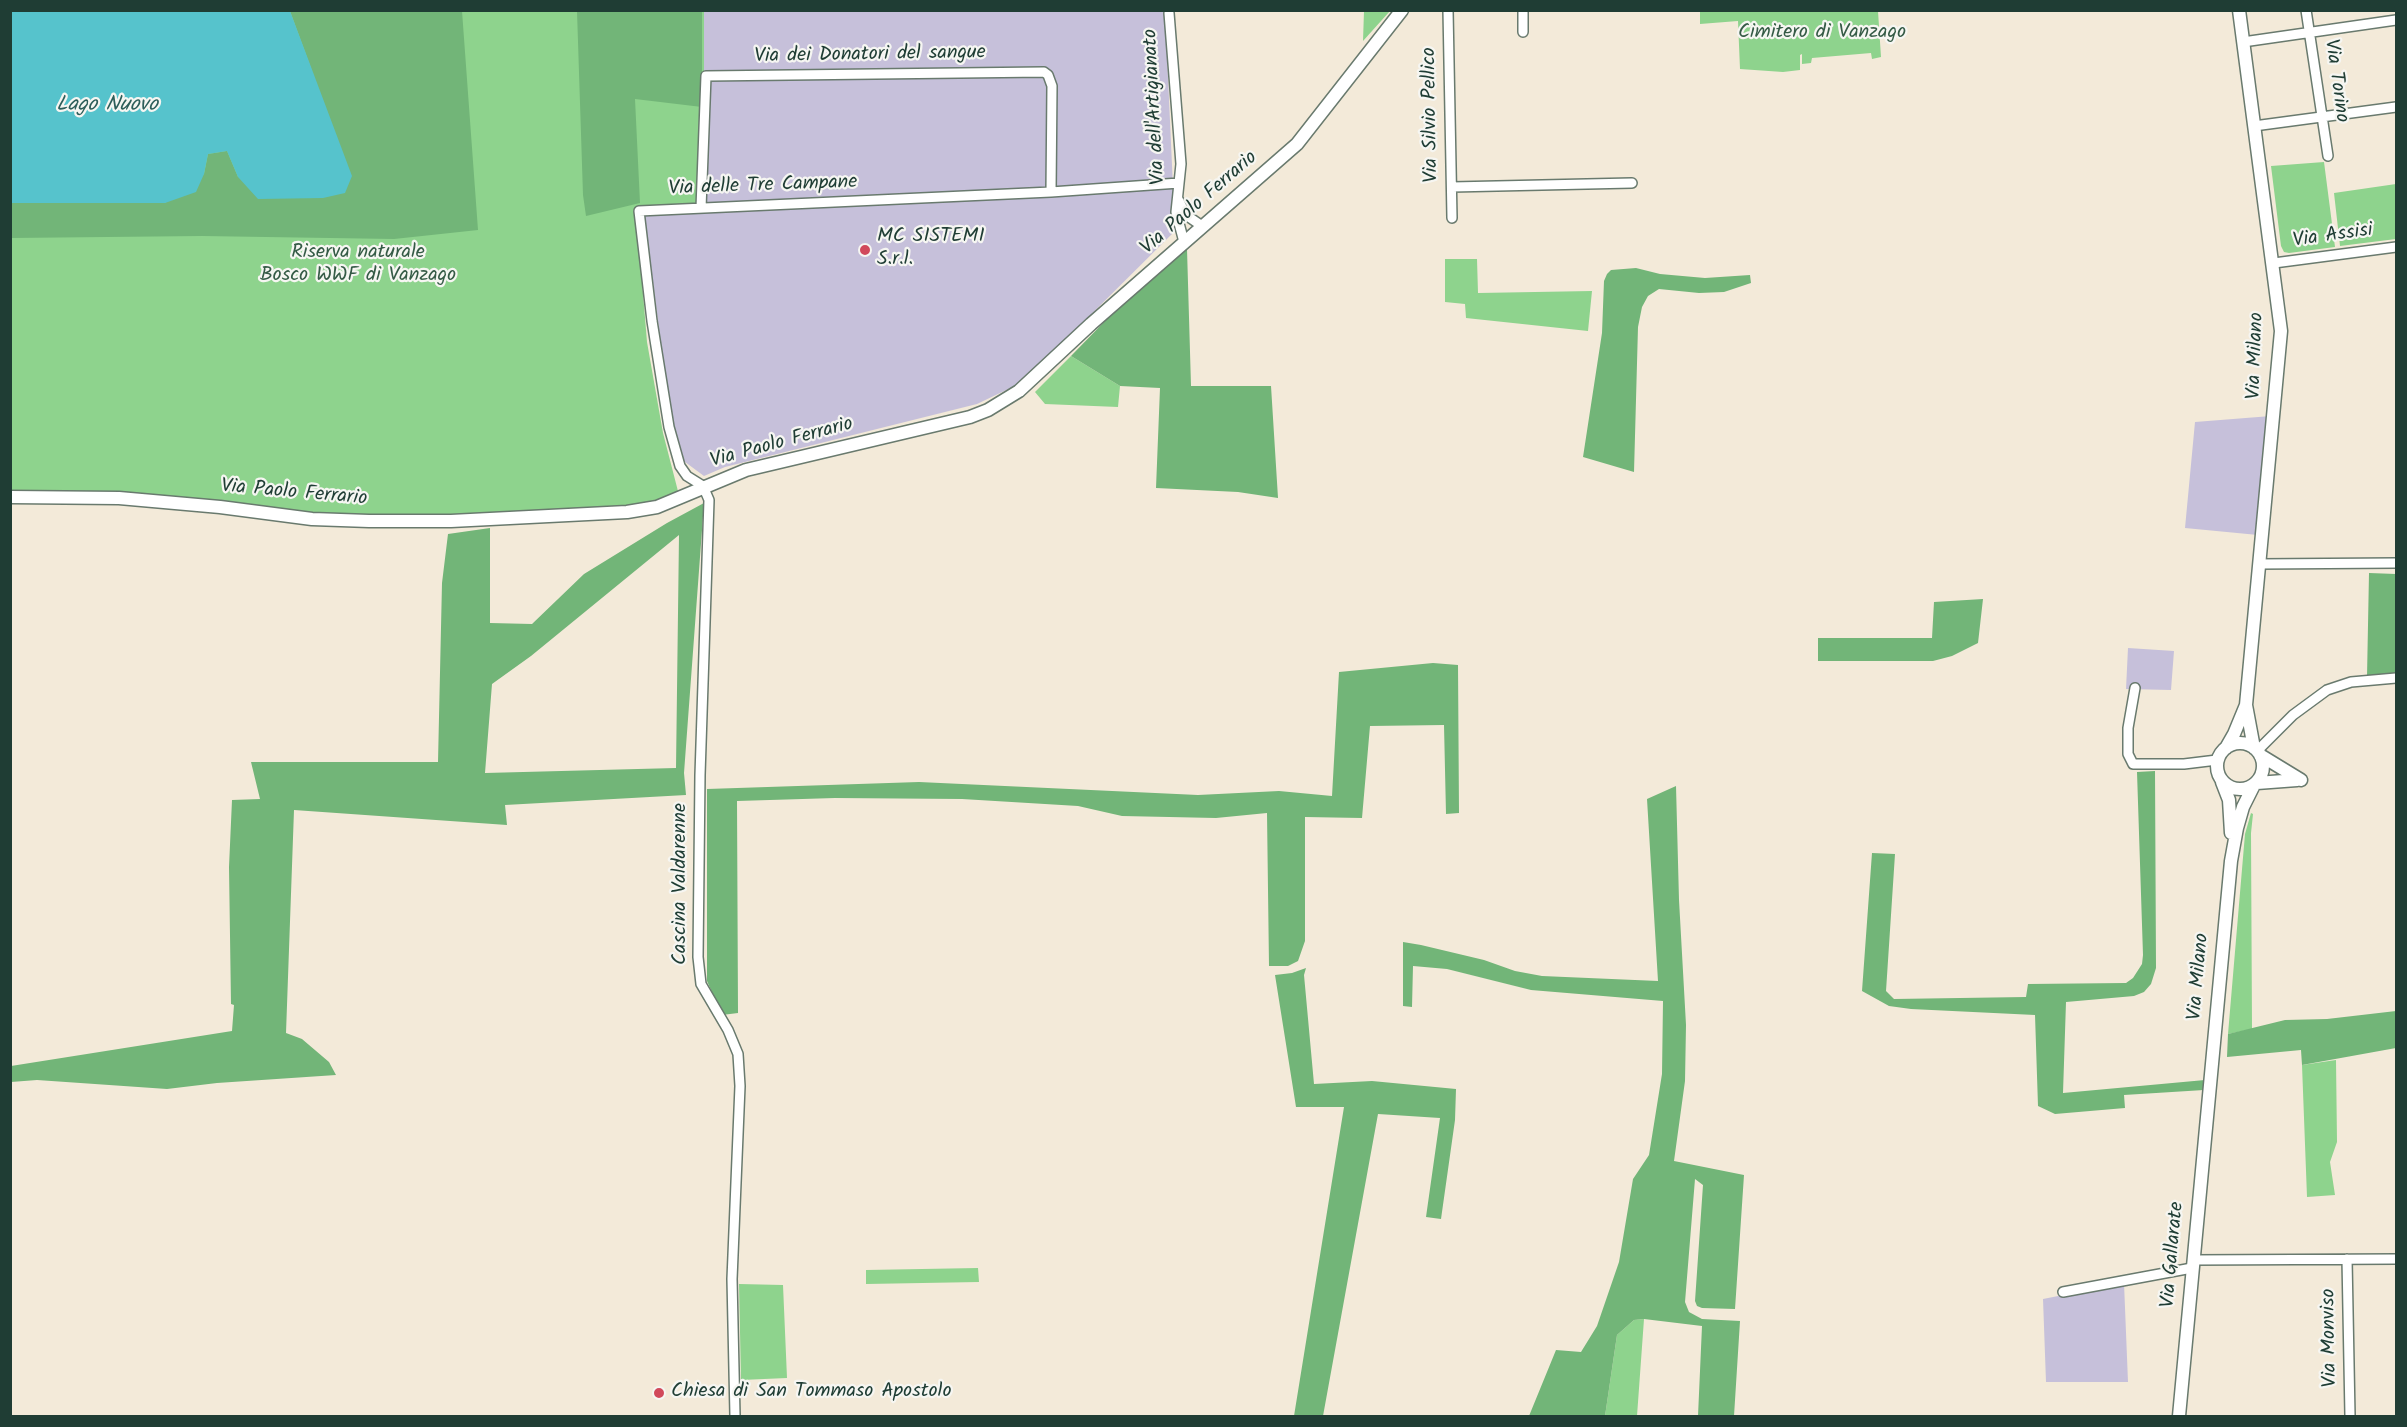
<!DOCTYPE html>
<html>
<head>
<meta charset="utf-8">
<style>
  body { margin:0 }
  #map { position:relative; width:2407px; height:1427px; overflow:hidden; background:#f3ead9; font-family:Kalam,sans-serif }
  canvas { display:block }
  .frame { position:absolute; inset:0; border:12px solid #1f3d34; pointer-events:none }
</style>
</head>
<body>
<div id="map">
<canvas width="2407" height="1427"></canvas>
<div class="frame"></div>
</div>
<script>
const g = document.querySelector('canvas').getContext('2d');
g.lineJoin = 'round';
function paint(path, color) { g.fillStyle = color; g.fill(path, 'evenodd'); }
const poly = rows => new Path2D(rows.map(r => 'M' + r).join(''));
function stroke(path, color, width, dash) { g.strokeStyle = color; g.lineWidth = width; g.lineCap = dash ? 'butt' : 'round'; g.setLineDash(dash || []); g.stroke(path); }
function label(font, color, halo, rows, align = 'center') {
  g.font = font + ' Kalam,sans-serif'; g.lineWidth = 4.5; g.setLineDash([]); g.textBaseline = 'middle'; g.strokeStyle = halo; g.fillStyle = color; for (const [text, x, y, turn = 0] of rows) {
    g.save(); g.translate(x, y); g.rotate((+turn || 0) * Math.PI / 180); g.textAlign = isNaN(turn) ? turn : align; if (halo) g.strokeText(text, 0, 0); g.fillText(text, 0, 0); g.restore();
  }
}
paint(poly([
  [702,11,1165,11,1175,231,1023,382,977,404,725,467,704,476,681,459,672,430,645,221,640,203],
  [2271,416,2258,535,2185,528,2195,422],
  [2128,648,2174,651,2171,690,2126,689],
  [2124,1283,2128,1382,2046,1382,2043,1299]
]), '#c6c0da');
paint(poly([
  [11,11,704,11,704,95,700,207,636,208,647,342,663,433,680,499,658,508,346,520,172,504,11,496],
  [1364,11,1390,11,1363,41],
  [1700,11,1878,11,1881,57,1872,59,1871,53,1812,58,1811,63,1802,64,1802,54,1800,55,1800,70,1783,72,1740,69,1738,21,1700,24],
  [2324,162,2335,247,2289,253,2284,252,2281,246,2271,166],
  [2396,184,2396,239,2340,246,2334,193],
  [1445,259,1477,259,1478,293,1592,291,1588,331,1466,318,1465,304,1445,302],
  [1071,356,1120,386,1118,407,1045,404,1035,392],
  [2251,813,2253,814,2251,833,2252,1029,2228,1034,2245,834],
  [2336,1060,2337,1142,2330,1162,2335,1195,2307,1197,2302,1065],
  [978,1268,979,1282,866,1284,866,1270],
  [739,1284,783,1285,787,1378,741,1380],
  [1644,1319,1637,1416,1605,1416,1617,1335,1634,1320]
]), '#8ed38d');
paint(poly([
  [290,11,462,11,478,230,394,239,202,236,11,238,10,203,165,203,204,174,208,154,227,151,238,177,312,71],
  [577,11,702,11,702,107,635,99,640,203,586,216,583,195],
  [1187,249,1191,386,1271,386,1278,498,1238,492,1156,488,1160,388,1120,386,1071,356,1107,319],
  [1636,268,1660,274,1705,278,1750,275,1751,283,1724,292,1699,293,1659,289,1648,296,1642,307,1638,327,1634,472,1583,457,1602,333,1604,281,1607,274,1611,270],
  [704,503,684,773,686,795,505,805,507,825,294,810,286,1033,302,1039,329,1062,336,1075,217,1083,167,1089,37,1080,11,1082,11,1066,232,1031,234,1005,231,1004,229,867,232,800,260,799,251,762,438,762,442,583,448,534,490,528,490,623,532,624,584,574,667,523],
  [679,535,676,768,485,773,492,684,531,656],
  [2369,573,2396,574,2396,673,2367,677],
  [1983,599,1978,643,1952,656,1933,661,1818,661,1818,638,1932,638,1934,602],
  [1433,663,1458,665,1459,813,1446,814,1444,725,1370,726,1362,818,1305,817,1305,941,1298,961,1288,966,1269,966,1267,813,1216,818,1122,816,1078,806,962,799,835,798,737,801,738,1013,722,1015,707,981,707,789,919,782,1198,795,1279,791,1332,796,1339,672],
  [2155,771,2156,968,2151,984,2144,992,2134,996,2066,1002,2063,1093,2205,1080,2204,1090,2124,1095,2125,1108,2055,1114,2038,1106,2035,1015,1911,1009,1889,1006,1862,991,1872,853,1895,854,1886,991,1894,999,2026,997,2028,984,2126,983,2133,978,2142,964,2143,955,2137,772],
  [1676,786,1679,900,1686,1025,1685,1081,1674,1161,1744,1175,1735,1309,1702,1308,1697,1306,1695,1301,1703,1185,1695,1179,1685,1302,1689,1312,1702,1319,1740,1321,1734,1416,1698,1416,1702,1326,1644,1319,1634,1320,1617,1335,1605,1416,1529,1416,1556,1350,1581,1352,1597,1326,1619,1262,1633,1179,1649,1155,1662,1074,1663,1001,1531,990,1447,969,1413,966,1412,1007,1403,1006,1403,942,1421,945,1484,960,1515,971,1542,976,1658,981,1647,799],
  [1306,968,1304,975,1314,1084,1372,1081,1456,1089,1455,1120,1441,1219,1426,1217,1440,1118,1378,1114,1323,1416,1294,1416,1344,1107,1296,1107,1275,975,1292,973],
  [2396,1011,2396,1048,2302,1065,2301,1050,2227,1057,2228,1034,2285,1020,2327,1019]
]), '#72b578');
paint(poly([
  [10,11,290,11,352,176,345,193,323,198,258,199,238,177,227,151,208,154,204,174,196,192,165,203,11,203]
]), '#56c3cc');
const minor = poly([
  [1448,10,1452,218],
  [1523,10,1523,32],
  [2306,10,2328,156],
  [1169,13,1181,164,1176,212,1184,242],
  [2243,42,2396,20],
  [2254,126,2396,107],
  [1452,187,1632,183],
  [1178,199,1186,215,1202,226],
  [701,208,706,76,1044,72,1048,75,1052,86,1051,192],
  [2274,263,2396,247],
  [2259,564,2396,563],
  [2135,688,2128,728,2128,754,2133,764,2184,764,2217,760],
  [2257,751,2293,715,2327,690,2351,682,2396,678],
  [2347,1259,2350,1416],
  [2193,1260,2396,1259],
  [2063,1292,2192,1268],
  [735,1416,732,1279,740,1086,738,1054,728,1030,701,984,698,957,700,775,709,500,703,486,687,476,680,466,669,427,652,321,639,211,1051,192,1179,183]
]);
const tertiary = poly([
  [10,497,119,498,220,507,312,519,369,521,451,521,627,512,657,507,746,470,970,417,988,410,1019,391,1091,324,1297,144,1402,10],
  [2246,705,2254,748],
  '2217 766a23 23 0 1 1 46 0a23 23 0 1 1-46 0Z',
  [2226,748,2234,734,2246,705,2281,331,2239,10],
  [2260,755,2301,780],
  [2222,782,2229,800,2231,833],
  [2257,783,2297,780],
  [2179,1416,2231,861,2237,828,2243,807,2254,785]
]);
stroke(minor, '#697a6e', 12);
stroke(tertiary, '#697a6e', 15);
stroke(minor, '#fff', 9);
stroke(tertiary, '#fff', 12);
for (const [x, y, r, color] of [
  [865,250,6,"#d1495b"],
  [659,1393,6,"#d1495b"]
]) { const dot = new Path2D(); dot.arc(x, y, r, 0, 2 * Math.PI); g.fillStyle = color; g.fill(dot); stroke(dot, '#f6f6f2', 2); }
label('20px', '#355b46', '#f6f6f2', [
  ["Cimitero di Vanzago",1822,34],
  ["Riserva naturale",358,254],
  ["Bosco WWF di Vanzago",358,277]
]);
label('20px', '#1f3d34', '#f6f6f2', [
  ["Via dei Donatori del sangue",870,56,-1],
  ["Via Torino",2335,81,82],
  ["Via dell'Artigianato",1156,107,-93],
  ["Via Silvio Pellico",1432,115,-91],
  ["Via delle Tre Campane",763,187,-2],
  ["Via Paolo Ferrario",1200,204,-41],
  ["Via Assisi",2333,237,-8],
  ["Via Milano",2257,356,-88],
  ["Via Paolo Ferrario",782,444,-15],
  ["Via Paolo Ferrario",294,494,5],
  ["Cascina Valdarenne",682,884,-90],
  ["Via Milano",2200,977,-85],
  ["Via Gallarate",2174,1255,-85],
  ["Via Monviso",2331,1338,-91]
]);
label('20px', '#1f3d34', '#f6f6f2', [
  ["MC SISTEMI",877,238],
  ["S.r.l.",877,261],
  ["Chiesa di San Tommaso Apostolo",671,1393]
], 'left');
label('italic 21px', '#2d5e5a', '#f6f6f2', [
  ["Lago Nuovo",107,106]
]);
</script>
</body>
</html>
